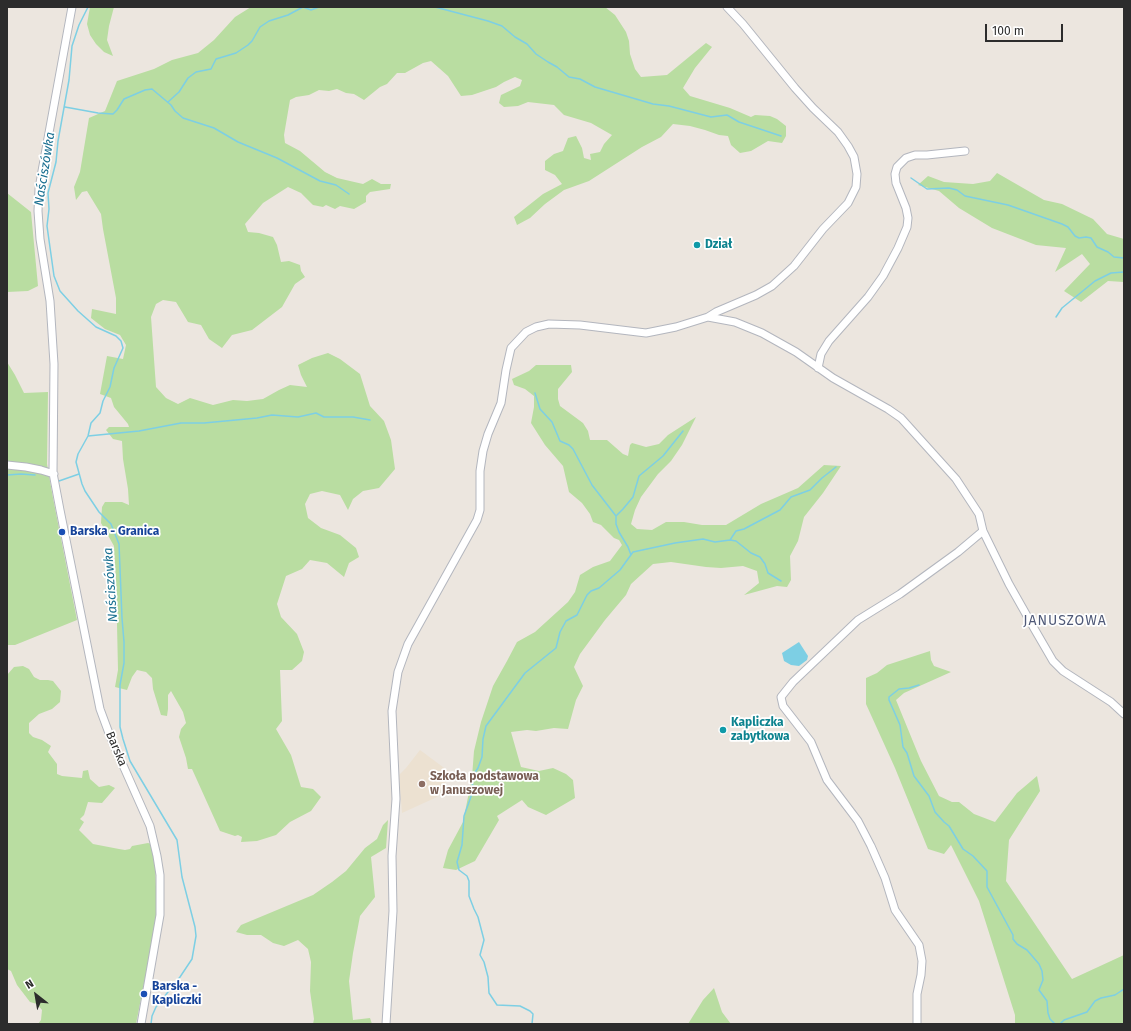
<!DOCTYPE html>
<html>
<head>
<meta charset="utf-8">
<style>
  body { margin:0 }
  #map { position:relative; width:1131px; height:1031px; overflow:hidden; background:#ece6df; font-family:"Fira Sans",sans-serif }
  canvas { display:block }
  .frame { position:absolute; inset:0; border:8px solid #2c2c2c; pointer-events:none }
  .north { position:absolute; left:16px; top:975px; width:40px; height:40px; -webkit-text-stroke:3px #fff; paint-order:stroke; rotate:329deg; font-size:11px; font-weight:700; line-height:16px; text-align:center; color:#2c2c2c }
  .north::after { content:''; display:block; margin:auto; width:14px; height:18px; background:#2c2c2c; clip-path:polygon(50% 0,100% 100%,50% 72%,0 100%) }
  .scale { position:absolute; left:985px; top:24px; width:78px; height:18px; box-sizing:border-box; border:2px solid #2c2c2c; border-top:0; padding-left:5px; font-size:12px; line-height:14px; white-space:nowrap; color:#2c2c2c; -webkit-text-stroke:3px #fff; paint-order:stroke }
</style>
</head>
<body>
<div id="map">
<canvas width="1131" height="1031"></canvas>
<div class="frame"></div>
<div class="north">N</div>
<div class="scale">100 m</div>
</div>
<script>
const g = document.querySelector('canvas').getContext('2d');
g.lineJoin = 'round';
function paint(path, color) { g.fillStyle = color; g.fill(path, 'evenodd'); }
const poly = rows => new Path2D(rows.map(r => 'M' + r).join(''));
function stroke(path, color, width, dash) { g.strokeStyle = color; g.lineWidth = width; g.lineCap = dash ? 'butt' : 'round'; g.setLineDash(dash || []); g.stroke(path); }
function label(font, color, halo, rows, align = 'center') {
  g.font = font + ' "Fira Sans",sans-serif'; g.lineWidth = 3.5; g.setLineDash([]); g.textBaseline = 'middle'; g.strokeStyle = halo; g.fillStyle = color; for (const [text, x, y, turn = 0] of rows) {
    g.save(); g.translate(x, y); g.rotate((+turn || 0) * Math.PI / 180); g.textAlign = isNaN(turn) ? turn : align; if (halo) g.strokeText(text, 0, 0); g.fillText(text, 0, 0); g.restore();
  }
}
paint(poly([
  [420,750,451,773,437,797,402,813,399,775,406,768]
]), '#ece1d1');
paint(poly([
  [90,7,114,7,109,26,107,40,113,56,104,52,96,44,90,35,87,24],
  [251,7,605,7,615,15,626,32,629,41,630,54,635,69,641,77,667,75,706,43,712,47,695,68,683,88,690,96,730,108,751,117,755,115,770,116,777,119,786,126,786,136,782,143,768,141,751,151,740,153,731,145,728,136,719,135,705,130,690,126,673,124,661,137,642,147,589,181,564,190,545,204,530,218,517,225,514,217,543,194,562,184,555,175,545,170,545,161,554,154,563,151,568,138,576,136,582,148,584,158,591,160,590,154,600,152,604,144,612,135,591,123,564,115,554,105,528,102,518,106,504,107,499,103,501,95,520,86,522,80,515,77,504,82,496,87,472,95,461,96,448,76,431,61,423,63,405,73,397,73,387,84,380,87,364,100,354,94,346,93,337,89,329,91,319,90,309,95,296,97,290,100,284,135,285,143,300,151,325,172,337,178,363,184,372,179,381,184,391,184,390,189,370,192,366,196,366,202,354,209,340,206,335,209,326,205,323,207,313,205,301,193,288,187,263,203,245,224,248,232,259,233,273,237,277,245,281,262,289,261,300,265,301,271,305,277,295,284,282,307,252,330,232,335,222,348,209,339,201,325,188,322,176,302,163,300,156,304,151,317,156,387,166,398,178,404,190,398,213,405,233,400,247,401,263,399,279,390,290,385,307,387,301,375,298,365,312,358,328,353,340,359,360,374,370,406,384,421,391,440,395,469,379,488,363,491,353,499,348,510,340,495,322,491,310,494,305,504,308,518,321,528,340,535,356,548,359,557,349,563,344,577,327,563,310,560,302,569,286,576,277,604,281,617,297,634,304,652,302,661,292,670,280,670,282,721,276,729,291,755,301,787,313,789,321,797,311,811,290,822,276,835,257,841,241,842,242,837,238,835,235,836,220,831,192,769,188,769,186,758,179,737,181,729,186,723,183,712,171,691,168,695,168,709,167,716,161,715,153,689,152,678,146,672,137,670,132,677,127,690,115,687,118,670,116,579,114,546,101,523,102,507,105,502,122,502,129,505,128,489,123,459,122,441,113,439,106,430,109,427,129,427,128,424,114,407,111,398,100,394,107,356,123,359,126,345,120,335,105,329,91,318,92,309,116,314,116,298,103,229,101,214,87,191,82,192,76,200,74,187,80,172,89,118,105,111,117,81,154,69,172,60,198,53,214,40,235,17],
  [997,173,1044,200,1062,204,1093,219,1107,234,1124,239,1124,282,1108,281,1081,302,1064,291,1090,264,1082,254,1055,272,1066,248,1036,245,992,228,959,208,939,191,918,185,928,176,944,182,973,184,990,181],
  [7,193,31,212,38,286,28,291,7,292],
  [7,362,15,375,24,393,48,392,47,464,53,498,77,620,15,645,7,645],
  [536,365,571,365,572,372,558,389,558,399,560,406,583,423,588,431,590,440,607,440,623,454,628,456,630,445,632,443,646,447,659,444,668,435,696,417,682,445,671,461,658,474,641,497,635,510,631,524,637,529,652,530,666,522,684,522,702,525,726,525,761,504,798,488,824,465,841,466,823,493,804,517,798,541,790,556,791,580,787,587,777,586,744,595,759,583,757,571,743,566,721,568,706,567,671,562,653,564,631,584,626,595,605,620,580,654,574,667,583,686,576,700,568,729,554,728,536,731,527,730,511,732,521,767,539,771,553,768,566,774,573,780,575,798,546,815,528,807,522,800,497,816,499,820,475,861,456,870,443,868,448,850,463,822,472,777,474,751,481,722,493,686,507,661,517,642,535,632,568,602,575,592,580,575,593,567,610,561,622,545,619,540,614,538,601,525,593,522,590,514,582,503,569,492,563,466,545,445,531,423,534,407,534,396,525,389,514,385,512,379,529,371],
  [930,651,931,660,934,666,951,672,904,693,896,700,921,761,939,796,952,802,959,802,974,814,995,822,1017,793,1037,776,1040,791,1009,840,1006,881,1072,979,1124,955,1124,1024,1015,1024,1015,1015,979,901,951,845,944,854,928,849,895,768,866,704,866,678,877,673,887,665],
  [23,666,29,669,34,677,40,680,48,680,53,681,61,691,60,702,52,709,39,714,29,723,29,733,33,737,42,740,51,746,48,752,57,764,57,774,62,776,82,778,83,771,88,770,90,779,99,787,109,785,115,788,102,803,88,802,84,815,80,819,84,822,79,830,93,844,119,849,125,850,130,849,132,846,148,843,151,844,155,863,157,911,150,953,136,1024,38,1024,41,1020,42,1010,37,1004,30,1002,17,985,11,971,7,969,7,675,14,667],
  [388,820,386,848,371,857,375,897,360,916,353,953,349,981,353,1020,370,1018,372,1024,313,1024,314,1019,310,991,311,962,308,949,298,940,284,946,273,943,261,935,247,935,236,932,241,925,313,895,332,882,346,871,365,848,377,839,383,825],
  [714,988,722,1012,731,1024,688,1024,703,1000]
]), '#b9dda1');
paint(poly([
  [799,642,808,656,807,660,799,666,791,665,784,661,782,653]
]), '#7dcfe4');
stroke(poly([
  [88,7,79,25,72,46,69,80,58,141,56,162,48,193,49,209,47,226,54,276,60,291,78,311,96,327,116,336,121,341,123,348,114,368,110,387,103,401,100,413,91,423,88,436,78,454,76,462,82,484,85,491,99,512,111,524,119,544,122,618,124,642,124,663,120,685,120,727,123,739,130,761,177,840,182,877,195,927,196,936,192,959,180,977,156,1007,152,1016,151,1024],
  [435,7,488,21,502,26,515,37,527,44,536,54,548,62,557,67,569,77,580,79,595,87,653,104,669,106,711,117,727,115,739,122,781,136],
  [168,102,179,92,188,78,196,72,211,69,216,59,236,53,248,45,252,41,260,27,269,21,288,15,303,7,311,10,319,7],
  [65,107,98,113,113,114,117,110,124,99,145,90,152,89,171,105,175,111,183,118,214,128,238,142,277,158,320,181,336,185,349,194],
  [911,178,927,189,949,188,957,190,965,196,1008,205,1062,224,1068,227,1075,236,1079,238,1086,237,1091,238,1097,247,1108,252,1114,257,1124,258],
  [1056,317,1062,308,1095,281,1111,273,1124,272],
  [535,393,540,409,552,422,560,441,569,445,573,449,592,485,616,516,616,524,619,532,628,547,631,555],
  [88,436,139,431,181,423,204,423,257,418,272,415,298,417,316,413,324,417,353,417,370,420],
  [7,475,21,474,35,475],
  [59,481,79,474],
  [617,515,623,509,633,497,639,476,663,456,683,431],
  [730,540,736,541,751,553,760,557,765,564,768,573,781,581],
  [919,685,909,688,899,689,889,697,889,700,900,725,903,747,907,753,914,776,929,796,935,812,944,822,949,826,963,849,973,856,987,871,987,887,1013,935,1013,939,1017,944,1027,950,1039,964,1042,971,1043,980,1039,990,1047,1001,1048,1013,1050,1019,1055,1024],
  [532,1024,533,1014,530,1011,520,1006,497,1005,489,993,488,977,484,962,480,955,484,940,478,917,474,909,469,896,469,881,467,876,459,870,457,862,462,845,464,816,473,791,472,777,478,768,482,757,483,739,486,726,525,673,556,648,560,632,566,621,577,615,587,595,591,591,599,588,620,570,633,552,675,543,703,539,715,542,730,540,736,531,744,529,780,510,791,497,810,490,822,478,836,467],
  [1060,1024,1064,1020,1087,1012,1095,1001,1101,998,1115,995,1124,989]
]), '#7dcfe4', 1.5);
const minor = poly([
  [72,7,42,171,39,189,38,211,40,239,50,301,54,364,53,473,60,510,100,709,110,736,150,826,157,856,160,875,160,915,141,1024],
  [708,317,735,322,762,333,796,352,833,378,888,409,901,418,956,479,979,514,983,531,1009,584,1035,630,1053,661,1063,671,1111,702,1124,714],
  [818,368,821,354,829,341,868,297,883,276,898,248,907,227,908,218,906,208,896,183,895,174,897,167,906,158,915,155,927,155,965,151],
  [7,465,26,467,41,470,54,474],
  [386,1024,393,911,392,856,396,799,392,711,398,672,408,644,477,520,480,510,480,471,483,451,488,434,501,403,506,370,511,348,526,332,536,327,549,324,580,325,646,333,676,327,708,317,716,312,756,295,772,286,794,266,823,229,848,203,856,187,857,174,854,157,848,146,838,132,813,108,795,88,743,24,727,7],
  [917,1024,917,994,921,975,922,961,919,945,895,910,885,878,871,846,858,821,827,780,811,742,783,706,781,697,793,682,858,620,900,594,958,552,983,531]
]);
stroke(minor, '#b3b6be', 9);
stroke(minor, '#fff', 7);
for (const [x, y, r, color] of [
  [697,245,4,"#0f9aa8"],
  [62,532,4,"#1a4fb4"],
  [723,730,4,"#0f9aa8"],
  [422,784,4,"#8d6e63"],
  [144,994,4,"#1a4fb4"]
]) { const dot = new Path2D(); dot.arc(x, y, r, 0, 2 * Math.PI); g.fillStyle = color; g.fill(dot); stroke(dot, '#fff', 1.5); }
label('bold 12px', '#0d838f', '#fff', [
  ["Dział",705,245],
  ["Kapliczka",731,723],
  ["zabytkowa",731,737]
], 'left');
label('bold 12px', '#164399', '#fff', [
  ["Barska - Granica",70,532],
  ["Barska -",152,987],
  ["Kapliczki",152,1001]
], 'left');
label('12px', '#2c2c2c', '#fff', [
  ["Barska",116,749,67]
]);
label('bold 12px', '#785e54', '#fff', [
  ["Szkoła podstawowa",430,777],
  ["w Januszowej",430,791]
], 'left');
label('italic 13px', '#1a7091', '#fff', [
  ["Naściszówka",45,169,-81],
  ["Naściszówka",111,585,-94]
]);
g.letterSpacing = '1px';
label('14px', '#505a78', '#fff', [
  ["JANUSZOWA",1065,621]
]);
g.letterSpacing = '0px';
</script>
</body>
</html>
